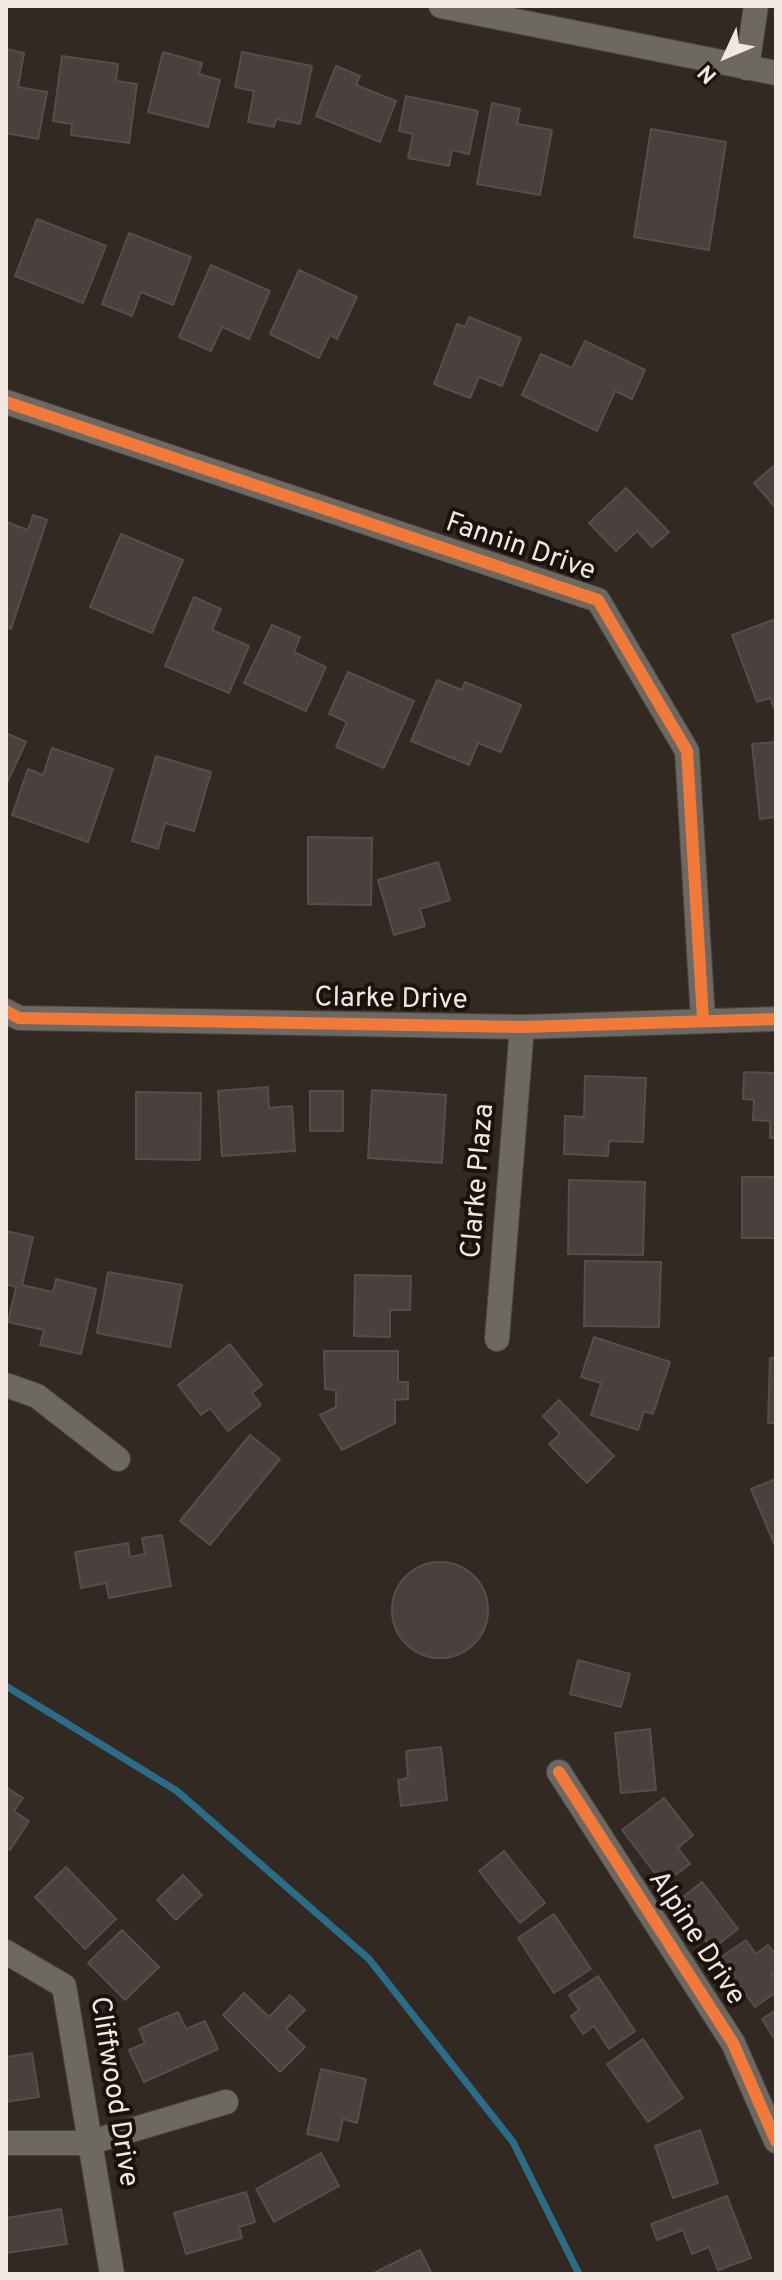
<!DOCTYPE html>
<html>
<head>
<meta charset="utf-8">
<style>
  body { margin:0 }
  #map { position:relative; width:782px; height:2280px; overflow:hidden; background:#312922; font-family:Overpass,sans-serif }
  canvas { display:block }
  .frame { position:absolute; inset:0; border:8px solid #f2e8e1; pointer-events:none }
  .north { position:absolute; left:686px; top:16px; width:80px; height:80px; -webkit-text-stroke:6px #19120d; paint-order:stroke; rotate:226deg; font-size:22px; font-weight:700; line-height:32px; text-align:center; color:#f2e8e1 }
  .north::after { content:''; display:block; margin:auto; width:28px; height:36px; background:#f2e8e1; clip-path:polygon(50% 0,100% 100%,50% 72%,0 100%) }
</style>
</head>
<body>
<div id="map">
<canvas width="782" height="2280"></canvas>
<div class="frame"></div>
<div class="north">N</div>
</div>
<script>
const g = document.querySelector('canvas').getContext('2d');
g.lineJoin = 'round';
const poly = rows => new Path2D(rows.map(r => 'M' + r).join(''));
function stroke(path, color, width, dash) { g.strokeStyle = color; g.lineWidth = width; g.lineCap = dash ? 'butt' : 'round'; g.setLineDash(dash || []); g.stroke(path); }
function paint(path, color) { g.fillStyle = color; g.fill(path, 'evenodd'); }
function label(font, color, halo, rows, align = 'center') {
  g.font = font + ' Overpass,sans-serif'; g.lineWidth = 8; g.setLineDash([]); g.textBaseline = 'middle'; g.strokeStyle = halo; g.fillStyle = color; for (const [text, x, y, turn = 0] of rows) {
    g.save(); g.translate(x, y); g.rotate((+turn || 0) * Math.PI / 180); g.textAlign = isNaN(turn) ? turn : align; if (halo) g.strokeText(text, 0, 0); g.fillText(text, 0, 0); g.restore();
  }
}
stroke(poly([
  [6,1686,177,1791,369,1959,513,2142,579,2274]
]), '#2b6d89', 7);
const building = poly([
  [6,49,24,53,18,87,47,92,38,139,6,133,6,49],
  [163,52,202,63,199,74,220,80,208,127,148,112,163,52],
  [242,52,312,66,300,124,276,119,274,127,248,122,254,91,235,87,242,52],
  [62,56,118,64,116,81,137,84,129,143,71,135,72,124,53,121,62,56],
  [336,66,360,76,356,85,396,101,380,142,316,116,336,66],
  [406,96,478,111,469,154,452,150,449,166,408,158,413,134,399,131,406,96],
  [492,103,520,109,517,124,552,130,540,195,477,184,492,103],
  [651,129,726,142,709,250,634,237,651,129],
  [37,219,106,246,83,303,15,276,37,219],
  [129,233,191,257,173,305,141,292,132,316,102,304,129,233],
  [211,265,270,291,249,339,222,327,211,351,179,337,211,265],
  [299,270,357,297,337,339,330,335,319,358,270,334,299,270],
  [469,317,521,338,502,386,479,377,470,398,434,384,457,324,465,327,469,317],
  [585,341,645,370,632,399,615,391,597,431,522,395,541,354,572,368,585,341],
  [776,464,776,508,754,483,776,464],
  [626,488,669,532,652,547,637,531,616,551,589,523,626,488],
  [33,515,47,520,11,629,6,627,6,522,28,530,33,515],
  [121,534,183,560,152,633,90,607,121,534],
  [194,597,221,609,212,630,249,646,229,693,165,666,194,597],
  [776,619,776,713,770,698,757,702,732,635,776,619],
  [272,625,300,637,294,652,326,667,306,711,244,683,272,625],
  [348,672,414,701,384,768,336,747,347,722,329,714,348,672],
  [437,680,462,690,465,682,521,705,501,752,478,743,469,765,411,741,437,680],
  [6,733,26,742,6,785,6,733],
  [776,742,776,817,760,819,752,744,776,742],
  [52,748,113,769,88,842,12,815,28,769,43,775,52,748],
  [156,756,211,772,194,831,165,823,158,849,132,841,156,756],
  [308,837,372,838,371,905,308,904,308,837],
  [438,862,450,900,420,909,425,926,394,935,378,880,438,862],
  [744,1072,776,1073,776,1138,770,1138,770,1121,753,1120,754,1100,743,1099,744,1072],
  [585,1076,646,1078,643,1142,609,1141,608,1156,564,1154,565,1116,584,1117,585,1076],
  [268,1087,269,1108,292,1106,295,1151,222,1156,218,1091,268,1087],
  [372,1090,446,1095,442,1163,368,1158,372,1090],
  [310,1091,343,1091,343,1131,310,1131,310,1091],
  [136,1092,201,1093,200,1160,136,1159,136,1092],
  [742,1177,776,1177,776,1238,742,1238,742,1177],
  [569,1180,645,1182,643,1255,568,1254,569,1180],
  [6,1231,33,1237,22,1285,53,1292,56,1279,96,1289,81,1354,40,1345,44,1330,8,1322,16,1287,6,1284,6,1231],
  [585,1261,661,1262,659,1327,584,1326,585,1261],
  [108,1272,182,1285,170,1347,97,1333,108,1272],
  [355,1275,411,1276,410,1310,390,1310,390,1337,354,1336,355,1275],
  [594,1337,670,1362,653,1414,644,1411,638,1430,591,1415,601,1383,581,1377,594,1337],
  [230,1344,262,1385,252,1393,261,1405,228,1431,210,1408,201,1415,178,1385,230,1344],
  [324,1351,398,1351,398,1382,408,1382,408,1399,395,1400,395,1423,342,1450,320,1415,336,1407,336,1390,325,1389,324,1351],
  [770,1358,776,1358,776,1423,768,1423,770,1358],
  [559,1400,614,1456,587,1483,549,1444,560,1434,543,1416,559,1400],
  [250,1435,280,1459,210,1545,180,1521,250,1435],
  [776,1479,776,1548,751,1489,776,1479],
  [162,1535,171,1586,109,1598,106,1583,81,1588,75,1552,128,1543,130,1557,145,1554,142,1538,162,1535],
  '392 1610a48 48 0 1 1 96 0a48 48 0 1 1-96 0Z',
  [578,1660,630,1674,621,1707,570,1694,578,1660],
  [650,1729,656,1790,621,1793,615,1733,650,1729],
  [441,1747,447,1800,401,1806,398,1780,408,1778,406,1751,441,1747],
  [6,1787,23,1798,14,1811,29,1821,10,1850,6,1847,6,1787],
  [664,1798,693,1835,678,1848,690,1864,663,1884,622,1830,664,1798],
  [504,1851,545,1903,520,1923,479,1871,504,1851],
  [66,1867,116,1919,85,1949,35,1897,66,1867],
  [183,1875,202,1895,176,1920,157,1900,183,1875],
  [702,1882,738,1929,712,1949,677,1902,702,1882],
  [554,1914,591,1969,554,1993,518,1938,554,1914],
  [122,1930,159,1967,125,2000,88,1963,122,1930],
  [746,1940,756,1954,768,1945,776,1955,776,1971,772,1974,776,1980,776,1992,755,2007,720,1958,746,1940],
  [598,1976,635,2031,609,2049,594,2026,583,2034,571,2016,579,2010,569,1995,598,1976],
  [244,1993,269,2017,290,1995,305,2010,286,2029,305,2047,280,2072,223,2015,244,1993],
  [776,2010,776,2041,762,2019,776,2010],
  [178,2012,186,2029,205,2021,218,2049,144,2082,129,2050,145,2043,139,2029,178,2012],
  [643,2039,683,2098,648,2122,607,2064,643,2039],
  [32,2053,39,2097,6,2102,6,2057,32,2053],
  [321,2069,366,2079,357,2123,343,2119,338,2141,307,2134,321,2069],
  [700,2130,718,2183,673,2198,655,2146,700,2130],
  [321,2153,339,2186,274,2222,256,2189,321,2153],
  [246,2192,255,2222,239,2227,242,2238,186,2254,174,2213,246,2192],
  [727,2196,751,2258,718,2270,709,2247,692,2254,683,2230,657,2240,651,2224,727,2196],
  [61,2209,67,2244,6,2253,6,2218,61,2209],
  [420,2250,432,2274,372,2274,420,2250]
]);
paint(building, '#484140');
stroke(building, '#564e4d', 2);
const minor = poly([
  [441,6,776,73],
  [747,68,756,6],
  [6,402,598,600,687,751,703,1019],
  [6,1011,19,1018,522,1027,776,1019],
  [497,1339,522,1027],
  [6,1385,37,1396,118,1459],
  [559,1772,733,2043,776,2141],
  [6,1952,64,1986,112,2274],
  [6,2143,88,2143,226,2102]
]);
stroke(minor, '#4c453f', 26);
stroke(minor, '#6e6863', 24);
stroke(poly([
  [6,402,598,600,687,751,703,1019],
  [6,1011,19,1018,522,1027,776,1019],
  [559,1772,733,2043,776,2141]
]), '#f17a3a', 12);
label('28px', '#f2e8e1', '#19120d', [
  ["Fannin Drive",520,549,19],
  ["Clarke Drive",391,1001,1],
  ["Clarke Plaza",480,1181,-85],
  ["Alpine Drive",695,1939,57],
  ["Cliffwood Drive",112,2092,81]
]);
</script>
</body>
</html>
